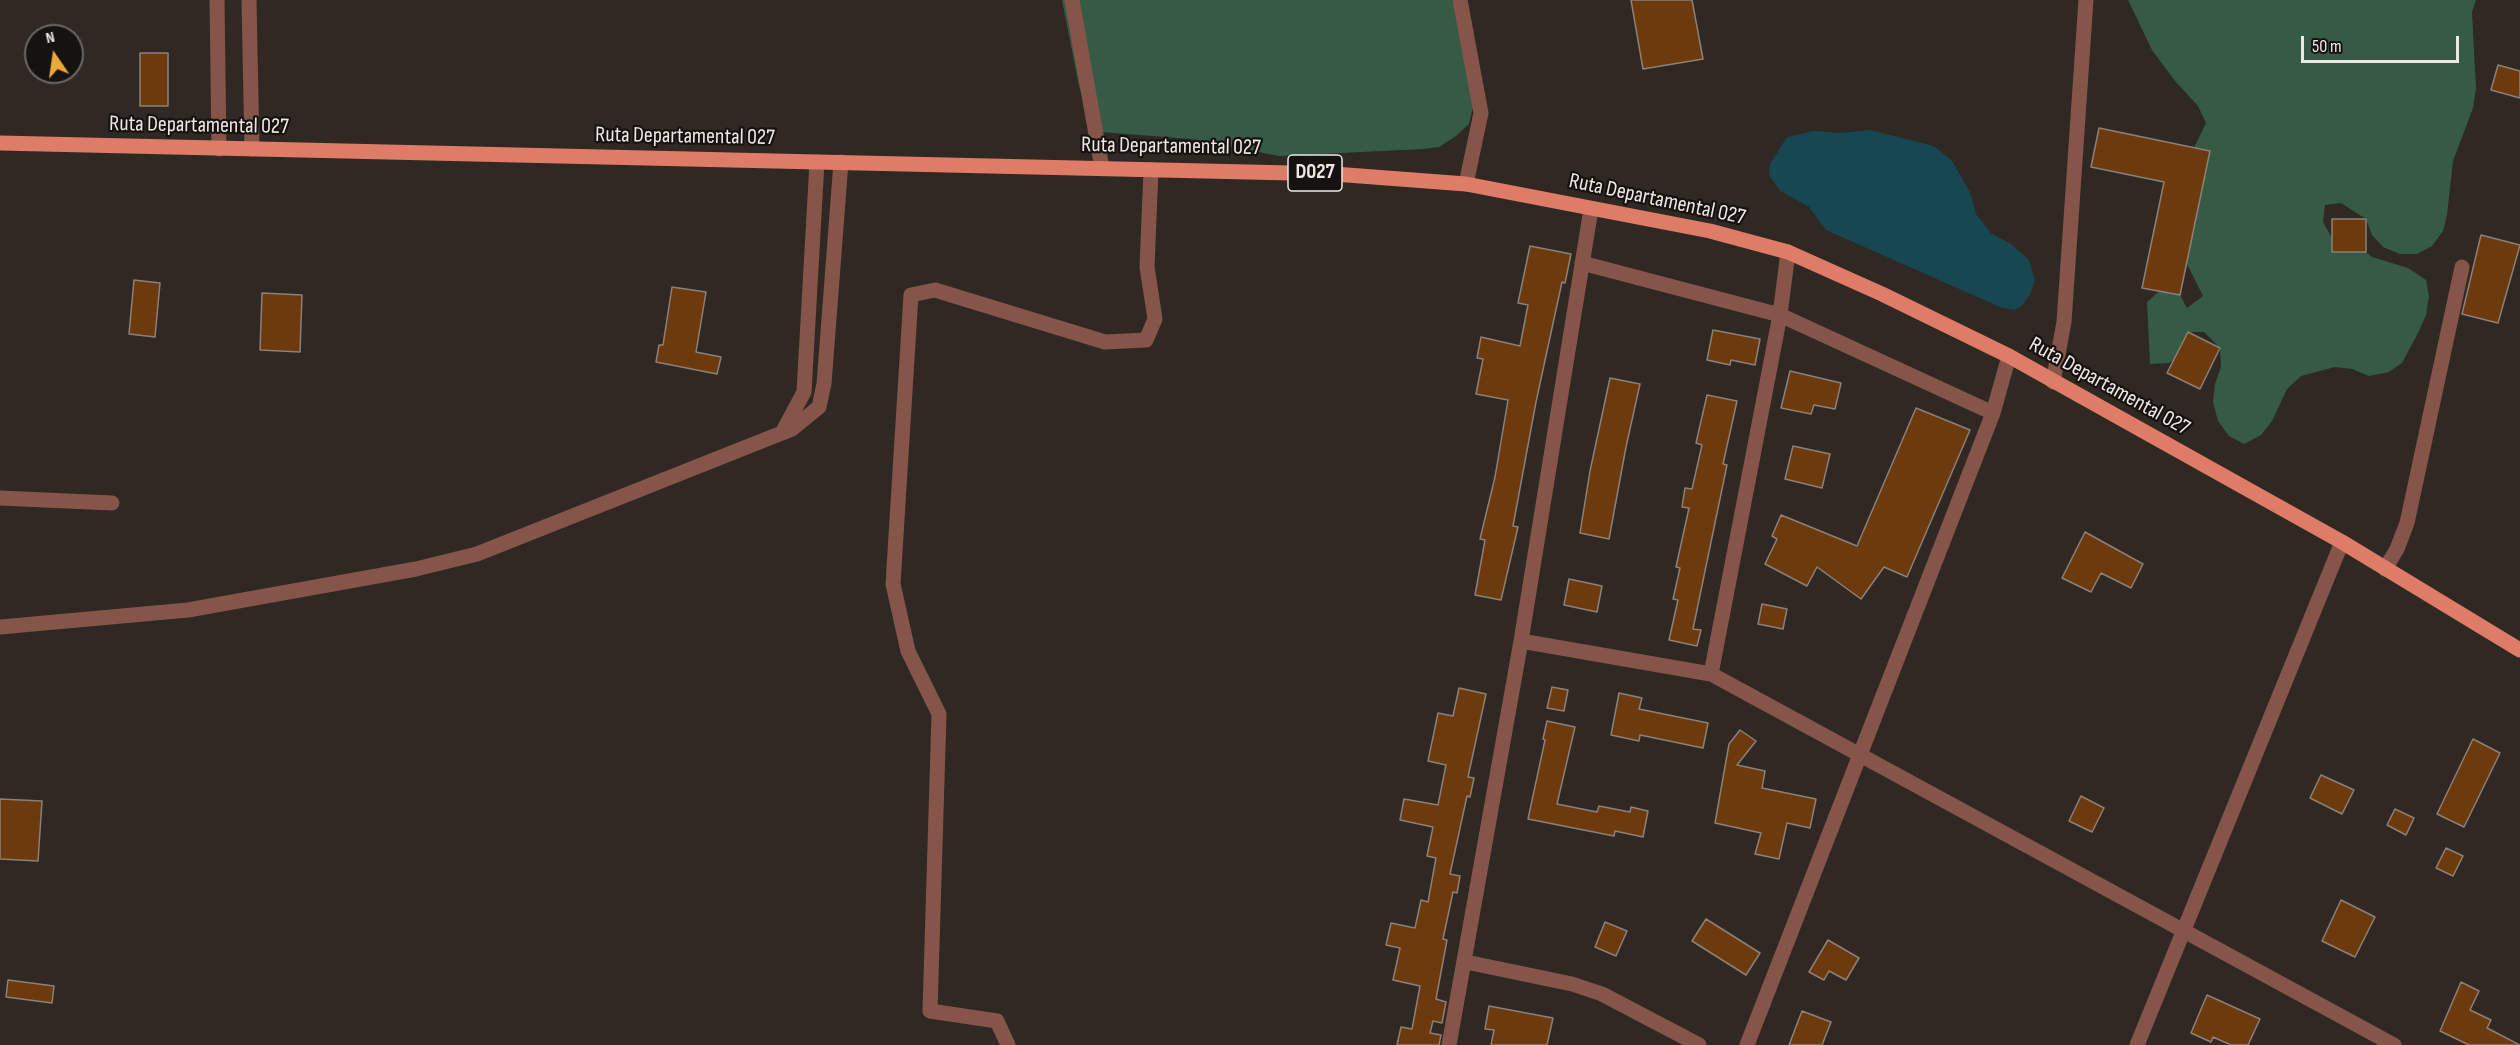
<!DOCTYPE html>
<html>
<head>
<meta charset="utf-8">
<style>
  body { margin:0 }
  #map { position:relative; width:2520px; height:1045px; overflow:hidden; background:#302823; font-family:"Sofia Sans Condensed",sans-serif }
  canvas { display:block }
  .north { position:absolute; left:24px; top:24px; width:60px; height:60px; box-sizing:border-box; background:#161210; border:2px solid #6c6865; border-radius:50%; rotate:347deg; font-size:16px; font-weight:700; line-height:24px; text-align:center; color:#eee8e5 }
  .north::after { content:''; display:block; margin:auto; width:21px; height:27px; background:#eba93a; clip-path:polygon(50% 0,100% 100%,50% 72%,0 100%) }
  .scale { position:absolute; left:2301px; top:36px; width:158px; height:27px; box-sizing:border-box; border:3px solid #eee8e5; border-top:0; padding-left:8px; font-size:18px; line-height:21px; white-space:nowrap; color:#eee8e5; -webkit-text-stroke:4px #161210; paint-order:stroke }
</style>
</head>
<body>
<div id="map">
<canvas width="2520" height="1045"></canvas>
<div class="north">N</div>
<div class="scale">50 m</div>
</div>
<script>
const g = document.querySelector('canvas').getContext('2d');
g.lineJoin = 'round';
function paint(path, color) { g.fillStyle = color; g.fill(path, 'evenodd'); }
const poly = rows => new Path2D(rows.map(r => 'M' + r).join(''));
function stroke(path, color, width, dash) { g.strokeStyle = color; g.lineWidth = width; g.lineCap = dash ? 'butt' : 'round'; g.setLineDash(dash || []); g.stroke(path); }
function label(font, color, halo, rows, align = 'center') {
  g.font = font + ' "Sofia Sans Condensed",sans-serif'; g.lineWidth = 4.5; g.setLineDash([]); g.textBaseline = 'middle'; g.strokeStyle = halo; g.fillStyle = color; for (const [text, x, y, turn = 0] of rows) {
    g.save(); g.translate(x, y); g.rotate((+turn || 0) * Math.PI / 180); g.textAlign = isNaN(turn) ? turn : align; if (halo) g.strokeText(text, 0, 0); g.fillText(text, 0, 0); g.restore();
  }
}
paint(poly([
  [1062,0,1452,0,1465,36,1473,107,1469,124,1456,136,1439,147,1423,149,1279,156,1191,139,1101,132,1091,118,1079,86],
  [2128,0,2476,0,2472,12,2476,88,2473,108,2453,161,2447,215,2443,231,2432,246,2417,254,2400,254,2383,247,2372,235,2366,219,2341,203,2325,205,2323,222,2332,238,2366,252,2372,257,2408,268,2426,280,2429,296,2426,315,2419,331,2402,363,2389,372,2369,376,2352,369,2335,367,2301,376,2287,389,2272,421,2261,435,2244,444,2229,436,2218,421,2213,402,2215,384,2221,367,2220,348,2204,332,2188,332,2183,354,2169,363,2150,364,2147,302,2164,287,2180,295,2187,308,2203,296,2187,264,2178,208,2182,172,2206,123,2198,106,2175,81,2152,50]
]), '#355b45');
paint(poly([
  [1870,130,1934,146,1952,161,1970,192,1976,214,1991,233,2011,244,2029,260,2035,281,2030,294,2022,306,2014,310,2000,307,1826,230,1808,206,1780,191,1769,175,1770,164,1787,137,1814,131,1839,133]
]), '#174752');
const building = poly([
  [1631,0,1692,0,1703,59,1643,69,1631,0],
  [140,53,168,53,168,106,140,106,140,53],
  [2498,65,2520,71,2520,98,2491,90,2498,65],
  [2099,128,2210,151,2180,295,2142,288,2164,182,2091,167,2099,128],
  [2332,219,2366,219,2366,252,2332,252,2332,219],
  [2481,235,2520,245,2498,323,2462,314,2481,235],
  [1530,246,1571,254,1565,283,1562,282,1536,402,1513,526,1518,527,1501,600,1475,595,1485,540,1480,539,1495,477,1508,400,1476,394,1483,359,1477,358,1481,337,1520,346,1528,305,1518,303,1530,246],
  [134,280,160,283,155,337,129,334,134,280],
  [672,287,706,292,696,352,721,357,717,374,656,362,659,345,663,345,672,287],
  [262,293,302,295,300,352,260,350,262,293],
  [1713,330,1760,339,1755,365,1731,360,1730,365,1707,360,1713,330],
  [2188,332,2220,348,2200,389,2167,373,2188,332],
  [1790,371,1841,383,1835,409,1814,405,1811,414,1781,408,1790,371],
  [1610,378,1640,384,1626,447,1609,539,1580,533,1590,471,1610,378],
  [1707,395,1737,401,1723,464,1727,465,1693,629,1701,630,1697,646,1669,640,1678,600,1673,599,1680,568,1676,567,1689,508,1682,507,1685,488,1692,489,1702,445,1696,443,1707,395],
  [1916,408,1970,430,1907,577,1884,567,1861,599,1817,567,1807,586,1765,564,1777,539,1772,536,1781,515,1857,546,1916,408],
  [1793,446,1830,454,1822,488,1785,479,1793,446],
  [2085,532,2143,564,2131,588,2101,573,2091,592,2062,578,2085,532],
  [1569,579,1602,586,1597,612,1564,605,1569,579],
  [1762,604,1787,609,1783,629,1758,624,1762,604],
  [1552,687,1568,690,1564,711,1547,708,1552,687],
  [1459,688,1486,694,1468,777,1474,778,1470,797,1467,796,1450,874,1460,876,1457,893,1453,892,1443,939,1447,940,1436,999,1446,1002,1442,1023,1433,1021,1430,1033,1441,1035,1439,1045,1397,1045,1401,1027,1412,1029,1420,986,1393,980,1400,948,1386,945,1391,923,1415,928,1421,900,1428,902,1436,858,1427,856,1433,827,1400,820,1404,799,1438,805,1446,765,1428,761,1438,713,1453,716,1459,688],
  [1619,693,1642,698,1639,709,1708,723,1703,748,1640,735,1639,741,1611,735,1619,693],
  [1547,721,1575,727,1557,804,1597,812,1599,806,1630,812,1631,807,1648,811,1643,837,1615,831,1614,836,1528,819,1545,740,1543,739,1547,721],
  [1740,730,1756,741,1737,765,1765,771,1762,788,1816,799,1810,828,1787,823,1779,859,1755,854,1761,833,1715,823,1729,744,1740,730],
  [2473,739,2500,753,2464,827,2437,814,2473,739],
  [2321,775,2354,790,2342,814,2310,798,2321,775],
  [2081,796,2104,808,2092,832,2069,821,2081,796],
  [0,799,42,801,38,861,0,859,0,799],
  [2395,809,2414,818,2406,835,2387,825,2395,809],
  [2446,848,2463,856,2453,876,2436,868,2446,848],
  [2341,900,2375,917,2355,957,2322,941,2341,900],
  [1706,919,1760,953,1746,975,1692,941,1706,919],
  [1605,922,1627,931,1616,956,1595,947,1605,922],
  [1828,940,1859,958,1846,980,1829,971,1824,980,1809,972,1828,940],
  [8,980,54,986,52,1003,6,997,8,980],
  [2461,982,2479,991,2470,1010,2491,1020,2487,1028,2520,1045,2469,1045,2440,1031,2461,982],
  [2207,995,2260,1019,2248,1045,2231,1045,2213,1037,2211,1042,2191,1033,2207,995],
  [1489,1006,1553,1018,1547,1045,1491,1045,1494,1030,1485,1029,1489,1006],
  [1802,1011,1831,1022,1822,1045,1789,1045,1802,1011]
]);
paint(building, '#6d3a0d');
stroke(building, '#8b817a', 1.5);
stroke(poly([
  [217,0,219,149],
  [249,0,252,149],
  [1072,0,1102,168],
  [1460,0,1481,113,1466,184],
  [1788,252,1780,315,1711,674,2394,1045],
  [1582,263,1780,315,1993,413],
  [2053,382,2064,322,2086,0],
  [782,433,804,392,817,162],
  [0,498,112,503],
  [2385,569,2397,549,2407,523,2462,267],
  [0,627,188,610,416,569,477,554,792,429,819,407,824,384,841,162],
  [1521,641,1711,674],
  [1466,962,1572,984,1602,994,1699,1045],
  [1008,1045,997,1021,930,1011,939,714,908,651,893,584,911,295,935,290,1105,342,1146,340,1155,319,1147,267,1151,170],
  [1449,1045,1521,641,1591,209],
  [1747,1045,1993,413,2009,356],
  [2137,1045,2342,542]
]), '#85554a', 15);
stroke(poly([
  [0,143,1334,174,1466,184,1710,231,1788,252,1882,294,2009,356,2342,542,2520,650]
]), '#df7c67', 15);
for (const [x, y, w] of [
  [1315,173,54]
]) { const box = new Path2D(); box.roundRect(x - w / 2, y - 18, w, 36, 4.5); g.fillStyle = '#161210'; g.fill(box); stroke(box, '#eee8e5', 1.5); }
label('bold 21px', '#eee8e5', null, [
  ["D027",1315,173]
]);
label('22px', '#eee8e5', '#161210', [
  ["Ruta Departamental 027",199,126,1],
  ["Ruta Departamental 027",685,137,1],
  ["Ruta Departamental 027",1171,147,1],
  ["Ruta Departamental 027",1657,200,12],
  ["Ruta Departamental 027",2109,387,29]
]);
</script>
</body>
</html>
